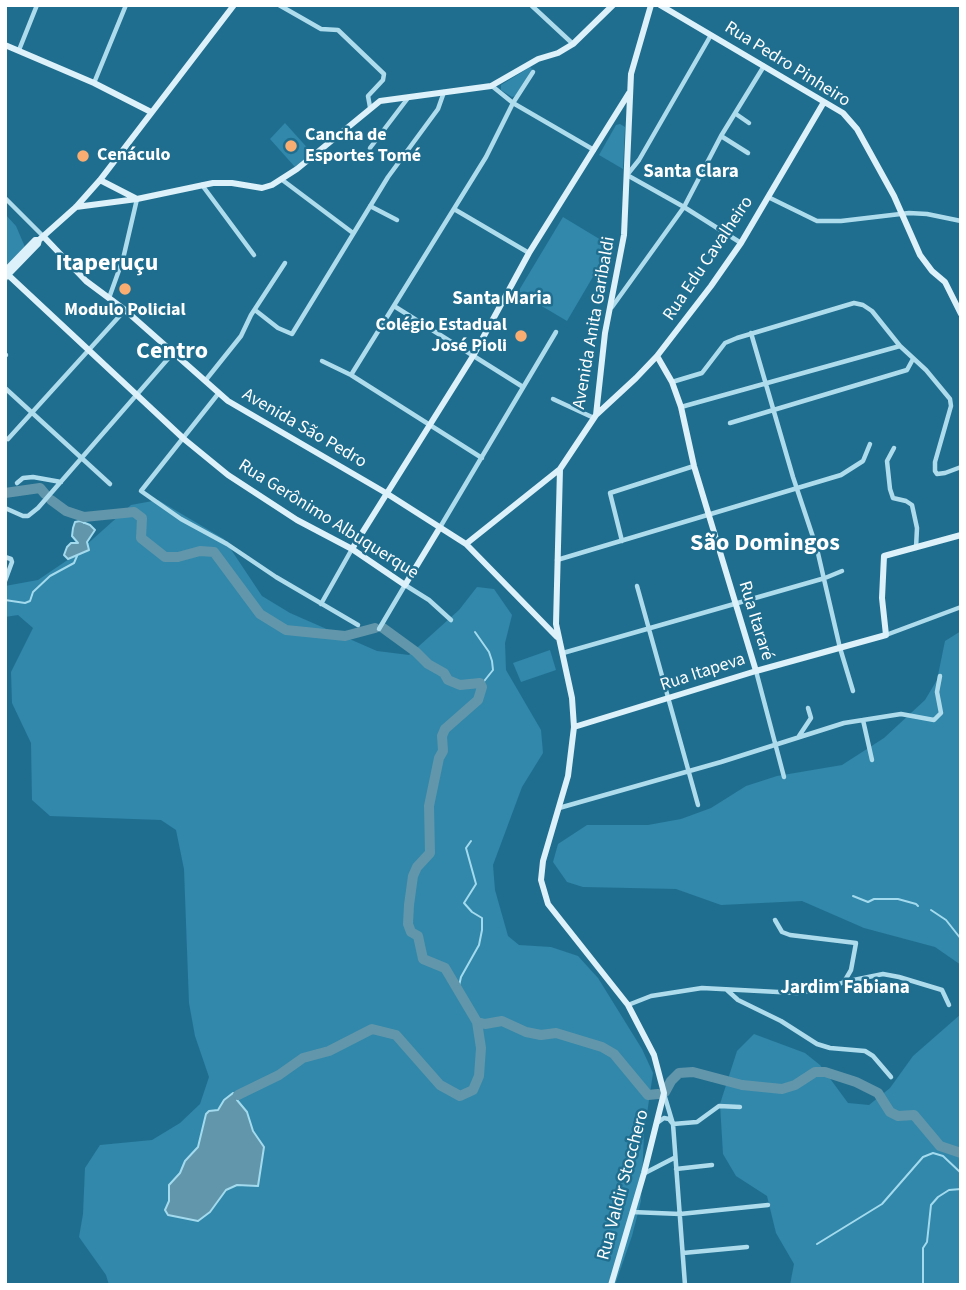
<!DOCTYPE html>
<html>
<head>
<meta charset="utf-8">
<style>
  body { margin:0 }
  #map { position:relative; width:966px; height:1290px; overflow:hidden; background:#206e8f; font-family:"Source Sans 3",sans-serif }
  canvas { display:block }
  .frame { position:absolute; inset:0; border:7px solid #fff; pointer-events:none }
</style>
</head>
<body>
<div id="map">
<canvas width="966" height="1290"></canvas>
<div class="frame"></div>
</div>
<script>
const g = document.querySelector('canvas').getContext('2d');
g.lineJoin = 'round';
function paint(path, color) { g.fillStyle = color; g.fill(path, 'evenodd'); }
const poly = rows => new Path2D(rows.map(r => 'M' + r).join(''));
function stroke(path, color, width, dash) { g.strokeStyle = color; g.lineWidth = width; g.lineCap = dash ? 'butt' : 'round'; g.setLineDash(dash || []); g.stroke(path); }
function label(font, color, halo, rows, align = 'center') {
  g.font = font + ' "Source Sans 3",sans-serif'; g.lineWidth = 5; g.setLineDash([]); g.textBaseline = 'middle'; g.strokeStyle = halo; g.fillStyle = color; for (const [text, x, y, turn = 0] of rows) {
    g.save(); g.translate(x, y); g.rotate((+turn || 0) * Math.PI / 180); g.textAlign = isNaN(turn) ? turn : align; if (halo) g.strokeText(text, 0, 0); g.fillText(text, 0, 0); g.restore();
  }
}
paint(poly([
  [530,67,532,69,515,96,512,97,501,90,501,85],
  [285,123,312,153,295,167,270,139],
  [620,124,625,127,623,169,599,155,616,125],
  [5,214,16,226,25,247,10,279,5,282],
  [563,217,611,246,567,321,518,292],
  [158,500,224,539,262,596,290,613,377,651,409,655,459,610,477,587,494,589,512,615,505,643,506,670,541,730,543,753,522,787,493,865,495,890,508,936,519,945,551,947,578,956,598,978,642,1049,653,1073,644,1134,641,1201,632,1236,615,1285,109,1285,106,1275,79,1237,83,1214,85,1168,100,1145,152,1140,180,1123,200,1104,209,1077,195,1036,189,1003,184,869,176,830,161,820,50,816,32,800,31,743,12,703,11,672,33,628,18,615,5,617,5,586,38,580,75,555,131,505],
  [961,631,961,965,935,947,864,928,802,901,721,905,676,889,583,887,567,882,553,862,558,844,587,825,648,825,681,819,711,808,746,786,777,776,842,765,884,738,925,700,937,680,945,641],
  [550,650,556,670,521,682,513,663],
  [961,1014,961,1285,790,1285,794,1264,776,1233,767,1196,736,1176,723,1154,720,1104,737,1051,754,1034,805,1053,820,1065,848,1103,869,1105,890,1088,913,1056]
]), '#3188aa');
const water = poly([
  [80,521,90,525,95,530,87,542,89,550,68,559,64,555,67,547,71,543,78,543,72,536,73,528,75,522,80,521],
  [233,1093,238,1095,237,1100,247,1112,253,1131,264,1147,258,1186,237,1185,226,1190,210,1212,198,1221,168,1215,165,1210,169,1201,169,1185,180,1173,185,1161,198,1147,206,1114,209,1111,218,1110,224,1100,233,1093]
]);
paint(water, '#6296ab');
stroke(water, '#a3daee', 2);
stroke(poly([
  [84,517,84,523],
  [5,600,25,603,30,601,33,592,50,576,74,563,77,556],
  [475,632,489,652,492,661,493,670,481,685],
  [853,896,868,902,874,899,898,899,916,904,918,906],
  [931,910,946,920,961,939],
  [458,990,461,977,479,945,482,930,482,918,472,912,464,903,476,884,466,848,471,841],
  [817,1244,882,1204,923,1157,933,1153,943,1156,961,1173],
  [923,1285,923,1248,927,1242,931,1205,938,1197,949,1190,961,1189]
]), '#a3daee', 2);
stroke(poly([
  [5,493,40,488,45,494],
  [51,500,66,511,84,517,134,512,142,518,141,538,165,557,178,557,200,551,214,552,260,614,286,630,345,636,375,628],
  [383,628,416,652,428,664,444,673,448,680,460,685,480,683,482,687,478,700,445,729,442,736,443,751,439,758,429,806,430,853,417,867,413,876,409,905,408,924,411,932,418,936,423,959,445,968,477,1022,485,1024,502,1021,526,1032,541,1035,556,1033,602,1047,614,1054,648,1095,658,1094],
  [665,1092,671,1081,679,1073,693,1072,742,1085,782,1089,795,1085,815,1072,825,1072,856,1082,878,1093,890,1112,898,1116,914,1115,940,1146,961,1153],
  [238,1095,279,1075,303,1058,329,1051,372,1029,396,1035,440,1085,460,1096,473,1090,479,1076,481,1048,477,1022]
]), '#6296ab', 10);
stroke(poly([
  [279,5,321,29,338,30,384,74,383,80,368,96,370,107],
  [531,5,573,44],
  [711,35,639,160,627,175,684,207,741,243],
  [19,50,37,5],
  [94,83,126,5],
  [492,86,513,103,594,150],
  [736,114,749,123],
  [721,136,748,153],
  [370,148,408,98],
  [281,179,353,233],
  [202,185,254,255],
  [768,197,817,221,841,221,909,213,927,214,961,221],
  [5,198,43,236],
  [370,206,397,220],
  [454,209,529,253],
  [109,298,123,259,137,199],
  [394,306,523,387],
  [612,307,684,207,721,136,764,66],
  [255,310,278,328,292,334,388,177,438,109,444,92],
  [751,333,793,477,817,549,840,648,853,691],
  [5,355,6,355],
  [322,361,351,375,482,458],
  [351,375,486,157,513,103,533,72],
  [205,381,241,336,251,315,285,263],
  [672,382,702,373,725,343,737,338,854,303,863,305,872,311,900,346,926,370,950,399,951,406,935,462,935,471,937,474,945,473,961,467],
  [5,388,110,484],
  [218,394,141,491,181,519,227,544,276,577,358,625],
  [553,399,594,418],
  [681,407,900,346],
  [730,423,907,370,913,359],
  [8,439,125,310],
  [894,448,887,461,890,489,893,498,906,501,912,505,917,528,916,548],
  [17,483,23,478,33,477,61,482],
  [5,508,23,516,28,516,38,508,173,353],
  [439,529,556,332],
  [622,541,610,493,694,466],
  [5,557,11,559,12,562,5,581],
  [557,560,841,475,863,461,870,444],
  [637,586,698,805],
  [321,604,352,549],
  [379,629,405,585,429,600,451,620],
  [886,635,961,607],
  [563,653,825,578,842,571],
  [756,671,784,777],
  [863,720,872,760],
  [799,736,811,718,808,708],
  [559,808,721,762,844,723,901,714,934,720,941,713,937,692,940,676],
  [844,982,883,974,899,977,942,990,949,1005],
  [727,990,738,1000,781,1021,817,1044,830,1048,865,1051,873,1056,891,1077],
  [628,1005,651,996,702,988,797,993,830,988,844,982,851,970,856,943,790,935,782,932,775,920],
  [664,1094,673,1124,685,1285],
  [657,1123,664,1118,669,1119,673,1124,697,1122,719,1106,740,1107],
  [676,1169,712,1165],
  [645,1173,674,1158],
  [632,1212,680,1214,768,1205],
  [683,1253,747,1247]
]), '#afdced', 4.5);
stroke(poly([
  [660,5,843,113,857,129,894,196,920,255,932,271,945,282,961,314],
  [5,45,94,83,151,112],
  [100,180,135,198],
  [76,207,137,199,213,183,232,183,262,188,272,185,297,169,380,101,491,86,538,59,558,53,573,44,613,5],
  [43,236,86,281,125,310,228,401,386,493,466,544,557,637],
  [5,271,35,240,39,240,76,207,100,180,234,5],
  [5,272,184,439,228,475,297,520,352,549,405,585,439,529],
  [6,277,38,244,39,240],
  [657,356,672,382,681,407,694,466,756,671],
  [596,415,636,378,657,356,711,286,741,243,824,102],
  [466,544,560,469],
  [352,549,473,356,529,253,629,93],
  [574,727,756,671,886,635,882,598,884,556,961,535],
  [611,1285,644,1173,664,1093,654,1055,628,1005,548,904,541,880,543,861,568,776,574,727,572,698,556,624,560,469,596,415,605,333,624,235,631,74,651,5]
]), '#dcf1f9', 6);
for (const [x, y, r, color] of [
  [291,146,7,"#faad70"],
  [83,156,7,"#faad70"],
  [125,289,7,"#faad70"],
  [521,336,7,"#faad70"]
]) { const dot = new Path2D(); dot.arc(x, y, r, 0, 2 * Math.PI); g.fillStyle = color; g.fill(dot); stroke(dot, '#206e8f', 2.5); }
label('18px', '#fff', '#206e8f', [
  ["Rua Pedro Pinheiro",787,65,32],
  ["Rua Edu Cavalheiro",709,259,-56],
  ["Avenida Anita Garibaldi",595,323,-80],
  ["Avenida São Pedro",304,429,30],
  ["Rua Gerônimo Albuquerque",328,520,32],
  ["Rua Itararé",755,621,73],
  ["Rua Itapeva",703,673,-18],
  ["Rua Valdir Stocchero",624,1185,-75]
]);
label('bold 18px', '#fff', '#206e8f', [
  ["Cancha de",305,136],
  ["Esportes Tomé",305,157],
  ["Cenáculo",97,156],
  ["Modulo Policial",125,311,"center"],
  ["Colégio Estadual",507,326,"right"],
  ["José Pioli",507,347,"right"]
], 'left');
label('bold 19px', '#fff', '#206e8f', [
  ["Santa Clara",691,173],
  ["Santa Maria",502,300],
  ["Jardim Fabiana",845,989]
]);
label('bold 24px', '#fff', '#206e8f', [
  ["Itaperuçu",107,265],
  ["Centro",172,353],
  ["São Domingos",765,545]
]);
</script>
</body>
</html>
